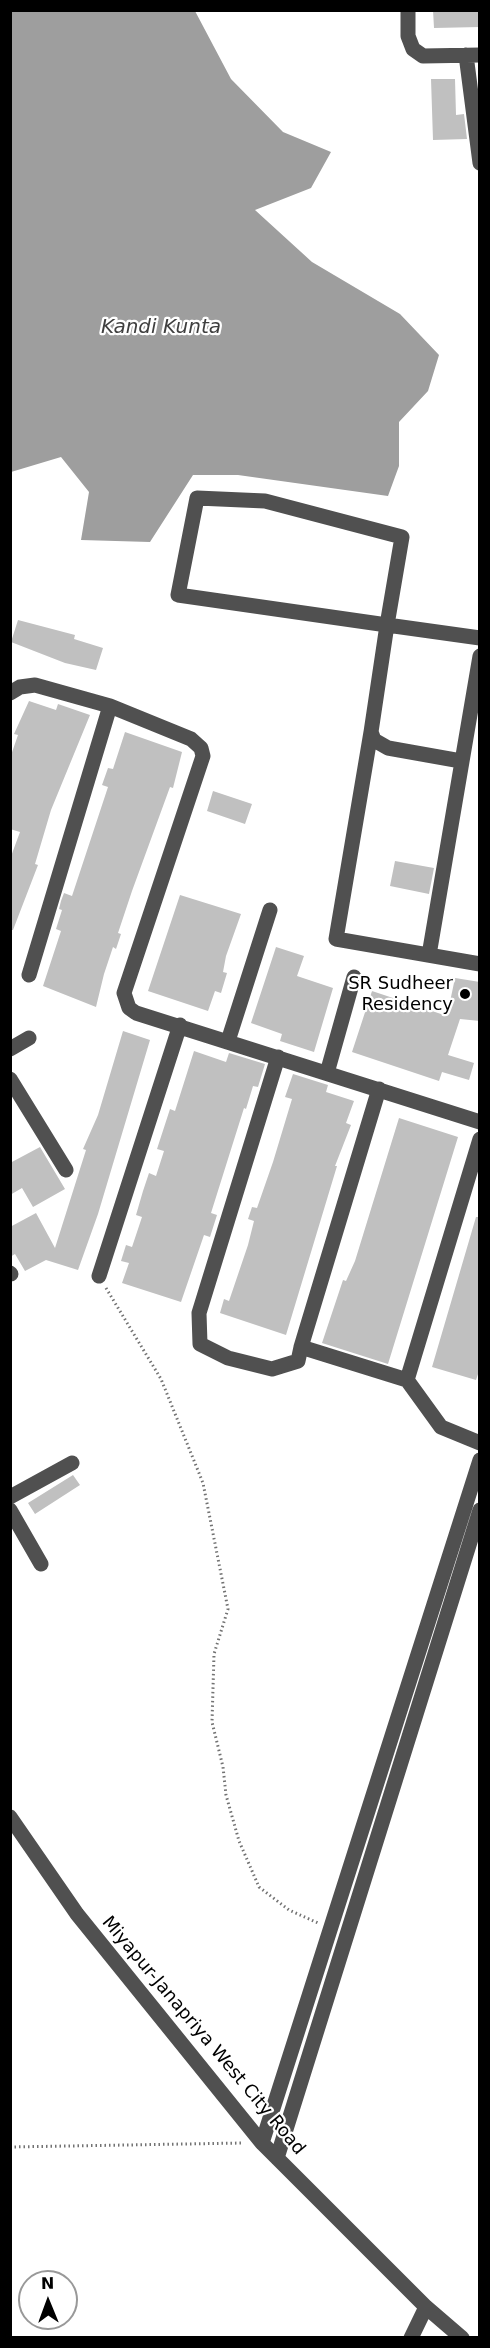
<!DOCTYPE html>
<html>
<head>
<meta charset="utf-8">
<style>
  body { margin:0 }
  #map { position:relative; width:490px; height:2348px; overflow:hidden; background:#fff; font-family:"DejaVu Sans",sans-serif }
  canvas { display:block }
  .frame { position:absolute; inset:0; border:12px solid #000; pointer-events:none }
  .north { position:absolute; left:18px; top:2270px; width:60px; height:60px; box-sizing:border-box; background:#fff; border:2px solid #999; border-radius:50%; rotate:359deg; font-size:16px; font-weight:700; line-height:24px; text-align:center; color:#000 }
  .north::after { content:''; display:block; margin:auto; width:21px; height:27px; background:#000; clip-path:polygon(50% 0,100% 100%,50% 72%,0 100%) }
</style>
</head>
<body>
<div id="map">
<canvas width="490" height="2348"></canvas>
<div class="frame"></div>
<div class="north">N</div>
</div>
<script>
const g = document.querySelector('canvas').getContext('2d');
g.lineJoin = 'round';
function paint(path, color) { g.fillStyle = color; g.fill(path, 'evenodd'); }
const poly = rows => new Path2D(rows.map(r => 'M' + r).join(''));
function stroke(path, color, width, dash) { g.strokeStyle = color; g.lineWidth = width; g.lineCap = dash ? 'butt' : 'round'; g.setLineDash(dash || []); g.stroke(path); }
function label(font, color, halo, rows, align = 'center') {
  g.font = font + ' "DejaVu Sans",sans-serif'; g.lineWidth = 4.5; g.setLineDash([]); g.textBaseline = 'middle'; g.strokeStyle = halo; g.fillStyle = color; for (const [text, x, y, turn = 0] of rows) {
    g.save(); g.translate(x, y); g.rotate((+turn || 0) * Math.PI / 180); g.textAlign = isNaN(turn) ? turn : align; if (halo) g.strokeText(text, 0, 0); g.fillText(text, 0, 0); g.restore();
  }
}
paint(poly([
  [11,10,195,11,231,79,283,132,331,152,311,188,255,210,312,262,400,314,439,355,428,391,399,422,399,466,388,496,238,475,193,475,150,542,81,540,89,492,61,457,11,472]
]), '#9e9e9e');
paint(poly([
  [433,10,480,10,480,27,434,28],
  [431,79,455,79,456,115,464,114,467,139,433,140],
  [18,620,75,635,74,639,103,648,96,670,65,663,11,642],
  [29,701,56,710,58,704,90,715,51,810,35,864,38,865,13,930,10,930,10,859,20,832,10,829,10,758,18,735,14,734],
  [125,732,182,752,173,788,170,787,132,891,118,933,121,934,116,949,113,947,104,974,96,1007,43,986,61,931,56,929,62,910,59,909,61,901,64,893,72,896,108,787,102,785,108,768,113,769],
  [213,791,252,804,245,824,207,811],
  [395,861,434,868,429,894,390,886],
  [180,895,241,914,226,956,223,972,227,973,221,993,215,991,208,1011,148,991],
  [276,947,304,956,297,976,333,988,314,1052,280,1041,282,1034,251,1023],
  [455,978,480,982,480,1021,460,1019,448,1055,474,1063,469,1080,442,1072,439,1081,352,1052,372,991,447,1016],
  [123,1031,150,1040,98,1214,78,1270,46,1260,25,1271,15,1254,10,1257,10,1227,36,1213,55,1248,86,1150,83,1149,98,1115],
  [194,1051,226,1062,229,1053,265,1064,258,1087,253,1086,246,1109,244,1108,211,1213,217,1215,210,1237,204,1235,181,1302,122,1283,129,1263,121,1261,126,1245,132,1247,142,1217,136,1215,143,1191,149,1173,156,1176,164,1151,157,1149,170,1109,175,1111],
  [293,1074,328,1085,326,1092,354,1101,346,1123,351,1125,335,1166,337,1166,286,1335,220,1313,224,1299,229,1301,248,1245,254,1221,248,1219,252,1207,257,1208,273,1162,292,1099,285,1097],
  [399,1118,458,1137,388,1364,322,1343,343,1280,346,1281,355,1261],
  [40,1147,65,1189,33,1207,22,1188,10,1195,10,1163],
  [476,1217,480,1217,480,1368,476,1380,432,1367],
  [73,1475,80,1485,35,1514,28,1503]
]), '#c0c0c0');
stroke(poly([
  [106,1288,161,1379,203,1483,228,1609,214,1654,212,1722,223,1767,226,1795,239,1841,259,1887,289,1910,318,1923],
  [10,2147,243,2143]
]), '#727272', 3, [1.5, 3]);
stroke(poly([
  [408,10,408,36,413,49,423,56,480,55],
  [466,55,480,163],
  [10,693,20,687,35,685,110,706,191,739,201,748,203,756,124,993,129,1008,136,1013,480,1122],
  [371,732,336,939,480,964],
  [461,761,388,748,374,740,371,732,387,625,402,537,265,501,197,498,178,595,387,625,480,638],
  [429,955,480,656],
  [29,975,110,706],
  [228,1041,270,910],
  [10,1049,29,1038],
  [278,1057,199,1313,200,1344,228,1358,272,1369,298,1361,301,1347],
  [327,1073,354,977],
  [10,1079,66,1170],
  [379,1089,301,1347,407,1380,441,1427,480,1443],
  [10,1273,11,1274],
  [99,1276,180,1025],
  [407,1380,480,1139],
  [10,1497,72,1463],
  [10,1510,41,1564],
  [10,1817,77,1914,262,2143,426,2307,462,2338],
  [262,2143,480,1460],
  [277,2158,480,1510],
  [411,2338,426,2307]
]), '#505050', 15);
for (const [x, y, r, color] of [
  [465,994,6,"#000"]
]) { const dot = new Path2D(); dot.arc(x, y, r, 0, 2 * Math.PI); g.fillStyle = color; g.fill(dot); stroke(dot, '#fff', 2); }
label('18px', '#000', '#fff', [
  ["SR Sudheer",453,984],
  ["Residency",453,1005]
], 'right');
label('18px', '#000', '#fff', [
  ["Miyapur-Janapriya West City Road",203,2036,50]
]);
label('italic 20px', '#3f3f3f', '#fff', [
  ["Kandi Kunta",161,328]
]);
</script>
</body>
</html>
